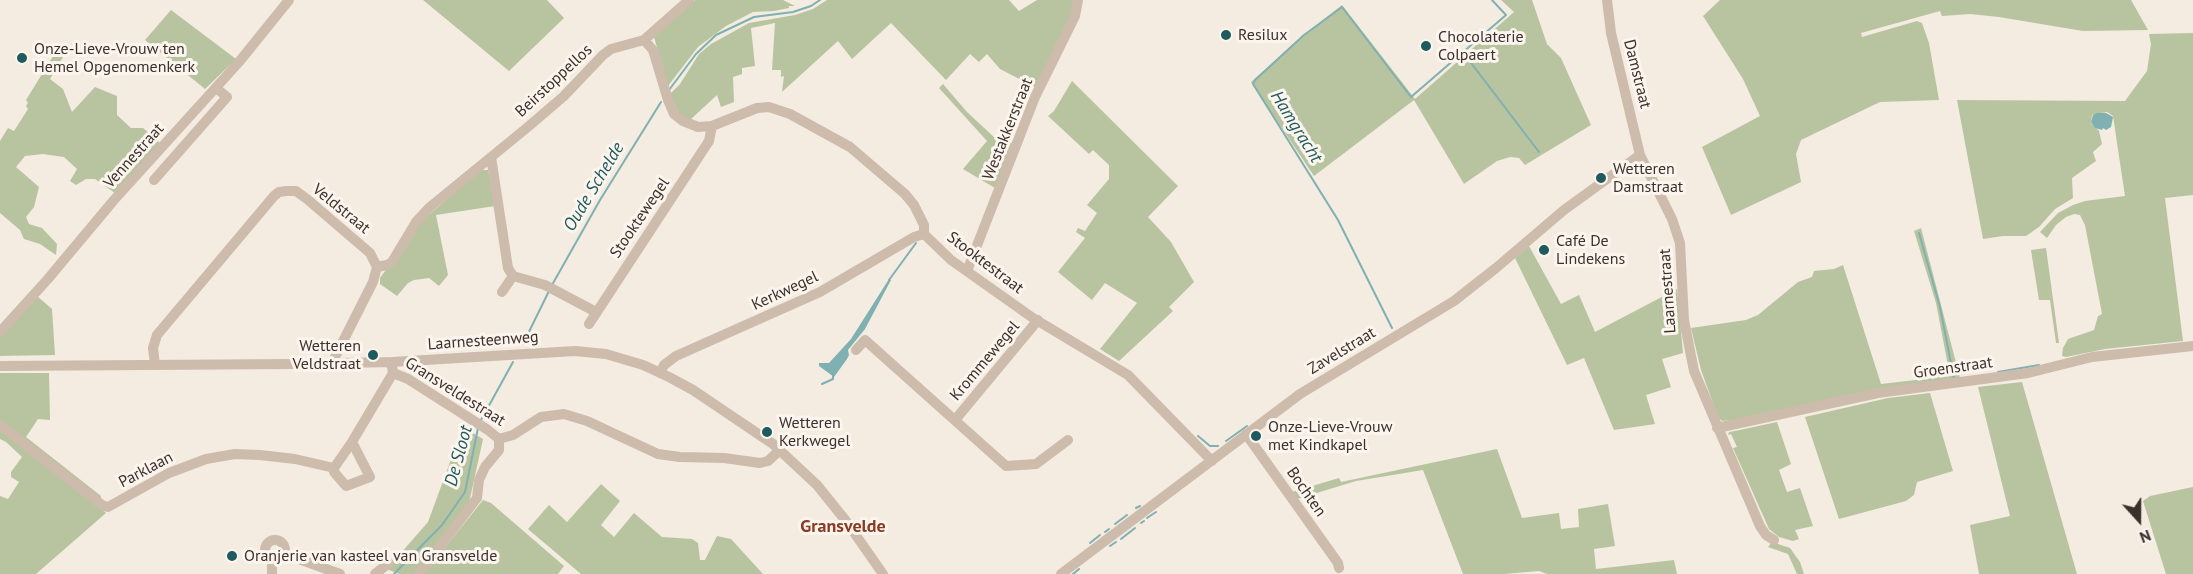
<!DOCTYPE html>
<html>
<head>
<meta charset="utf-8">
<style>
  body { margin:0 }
  #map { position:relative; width:2193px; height:574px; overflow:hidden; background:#f4ebe1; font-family:"PT Sans",sans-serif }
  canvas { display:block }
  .north { position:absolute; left:2109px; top:490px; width:60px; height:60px; -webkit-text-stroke:4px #fbf5ee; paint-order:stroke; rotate:159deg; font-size:16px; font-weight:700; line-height:24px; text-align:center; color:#3b302b }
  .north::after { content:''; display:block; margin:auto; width:21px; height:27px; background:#3b302b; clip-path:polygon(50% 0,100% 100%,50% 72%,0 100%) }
</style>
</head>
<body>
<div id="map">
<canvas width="2193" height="574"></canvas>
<div class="north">N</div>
</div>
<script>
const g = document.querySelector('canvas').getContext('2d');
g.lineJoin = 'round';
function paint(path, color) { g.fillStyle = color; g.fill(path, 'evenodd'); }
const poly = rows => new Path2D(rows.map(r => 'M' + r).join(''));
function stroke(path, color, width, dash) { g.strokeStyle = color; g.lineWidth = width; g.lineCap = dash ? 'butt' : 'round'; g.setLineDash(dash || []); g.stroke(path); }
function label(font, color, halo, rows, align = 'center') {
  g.font = font + ' "PT Sans",sans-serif'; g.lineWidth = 6; g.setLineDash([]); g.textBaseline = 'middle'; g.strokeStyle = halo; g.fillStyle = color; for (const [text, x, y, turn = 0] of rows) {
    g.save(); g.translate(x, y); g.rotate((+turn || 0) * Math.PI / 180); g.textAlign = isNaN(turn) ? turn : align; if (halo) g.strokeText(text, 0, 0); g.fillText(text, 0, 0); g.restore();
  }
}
paint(poly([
  [423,0,547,0,564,18,509,71],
  [695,0,783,0,795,6,789,6,789,8,774,11,753,12,726,26,698,47,668,86,654,37],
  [827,0,1009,0,1019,11,1037,0,1075,0,1072,15,1035,87,1000,69,987,54,979,62,970,54,946,80,891,23,852,59,838,41,782,92,784,76,781,77,781,70,772,70,775,23,751,28,755,66,742,68,742,74,733,77,734,102,721,107,717,95,690,120,680,115,670,94,680,84,699,54,711,44,749,23,795,15,813,9],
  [1501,0,1532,0,1547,44,1561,58,1591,125,1525,165,1519,158,1510,157,1497,161,1464,184,1414,100,1314,176,1251,82,1309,31,1342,5,1415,99,1514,12],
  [1720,0,2131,0,2148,30,2083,31,1999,17,1970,14,1942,16,1940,11,1861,33,1862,37,1917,21,1922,23,1929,43,1939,100,1880,102,1801,140,1796,154,1801,182,1731,215,1702,147,1760,116,1743,79,1703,16],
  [171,10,236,59,205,89,145,40],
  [2193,33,2193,195,2165,198,2183,341,2105,349,2066,357,2062,356,2063,348,2068,339,2094,330,2098,316,2102,314,2085,225,2080,215,2074,214,2066,217,2056,225,2047,238,2040,232,2058,213,2073,205,2085,201,2125,196,2113,116,2107,112,2092,115,2091,123,2099,131,2102,144,2093,152,2096,161,2072,178,2073,198,2055,209,2039,227,2026,236,2003,236,1983,239,1957,100,2125,101,2147,71,2151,44,2149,34],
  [55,53,63,57,50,79,63,89,72,112,95,87,117,96,117,115,131,128,143,128,160,143,115,193,95,179,86,179,76,185,70,181,77,169,64,157,43,154,25,156,16,167,39,187,34,207,26,217,29,224,42,228,57,244,56,255,40,244,24,239,20,230,0,213,0,141,8,128,14,131,28,109,26,106,28,103,26,100],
  [1072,81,1178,186,1148,217,1171,242,1194,282,1169,307,1173,311,1119,361,1100,349,1137,303,1105,283,1092,300,1058,272,1085,238,1076,232,1078,228,1085,231,1097,213,1087,205,1109,179,1109,165,1093,150,1089,154,1048,116,1054,111],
  [943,84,967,112,995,138,1012,143,995,188,963,169,987,141,939,88],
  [479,170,488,170,495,206,436,215,448,275,439,286,429,278,414,280,408,283,397,296,380,284,380,278,418,225],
  [1921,228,1960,378,1733,420,1722,421,1718,417,1701,370,1691,328,1746,320,1758,315,1798,282,1812,277,1814,271,1834,269,1843,265,1881,384,1950,376,1936,303,1914,231],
  [1529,246,1561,304,1579,295,1595,332,1677,289,1683,353,1662,359,1671,387,1646,395,1655,424,1614,430,1584,358,1567,365,1515,258],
  [2046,248,2059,343,2056,343,2050,300,2039,300,2031,250],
  [37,296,52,309,55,355,0,356,0,337],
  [0,373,49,373,50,420,38,419,26,437,101,496,99,507,106,513,36,574,0,574,0,496,8,499,19,482,11,477,11,472,22,457,6,442,0,439],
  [2022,382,2077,574,1979,574,1970,525,2010,516,1978,387],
  [1930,393,1953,471,1917,482,1914,495,1906,501,1839,519,1805,417,1888,398],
  [1777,422,1791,464,1779,470,1787,492,1800,488,1813,526,1795,530,1799,539,1793,541,1779,537,1769,529,1733,448,1737,447,1731,434,1728,435,1729,432,1735,431],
  [463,427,483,439,469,503,414,574,399,574,387,569,428,522],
  [1497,449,1522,518,1559,513,1561,529,1579,527,1578,509,1608,504,1615,546,1594,549,1596,569,1674,560,1677,574,1547,574,1539,571,1504,574,1463,574,1423,470,1356,481,1297,499,1292,492,1339,478,1341,482],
  [601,484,620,501,601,525,614,537,634,513,662,537,692,539,698,543,700,560,705,560,717,536,731,539,763,574,581,574,528,529,549,505,567,522],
  [2193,487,2193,574,2166,574,2143,501,2150,496],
  [483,500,491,503,564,566,558,574,424,574],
  [1772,542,1790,548,1800,562,1804,574,1797,574,1788,554,1768,547]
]), '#b8c4a0');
paint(poly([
  [2097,113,2106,113,2113,117,2111,127,2106,130,2103,128,2102,130,2095,128,2091,122,2093,115],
  [889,279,891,280,865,329,848,350,849,355,847,359,834,377,819,366,819,363,829,363,851,339]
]), '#7fb0b2');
stroke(poly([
  [1466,51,1465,55,1539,152],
  [669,90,696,54,716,35,754,17,793,12,811,6,820,0],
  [1919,233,1940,307,1954,379],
  [889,280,916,243],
  [552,285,600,200,661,102],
  [1392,328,1338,220,1253,84,1255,80,1304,35,1342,7,1411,97,1506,15,1492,0],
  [523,344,549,291],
  [1998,372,2039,365],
  [822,384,833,379,833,375],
  [481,420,513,362],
  [1198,436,1210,446,1218,446],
  [1226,441,1247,426],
  [1136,508,1140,506],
  [1147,518,1156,512],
  [1141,523,1144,521],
  [1115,524,1127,515],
  [1105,532,1109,529],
  [1121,539,1135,528],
  [1090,543,1100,535],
  [1110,546,1116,542],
  [394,574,442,525,465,492,478,428],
  [1073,574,1079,569]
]), '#7fb0b2', 2);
stroke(poly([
  [1607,0,1611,33,1640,155,1672,219,1680,243,1684,320,1694,371,1760,526,1766,535,1774,540],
  [644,40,653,50,668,100,674,114,683,121,698,127,712,126,757,108,769,107,790,114,850,147,905,194,914,205,924,225,924,234,951,260,1033,318,1128,375,1212,461],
  [491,157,508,268,513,276,545,285,596,312],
  [154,180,227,97,216,88],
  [377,267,387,265,392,262,416,222,430,207,529,126,564,96,603,55,611,49,644,40,689,0],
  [967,271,1035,97,1075,16,1078,0],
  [502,292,513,276],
  [589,324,709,141,712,126],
  [0,332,47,280,114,200,239,62,289,0],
  [856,350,865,340,1006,466,1036,464,1068,440],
  [155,365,153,348,157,335,274,196,279,192,286,191,296,191,307,199,370,253,377,267,373,282,332,363],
  [0,366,291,364,392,362,575,351,606,354,643,365,669,377,693,390,773,444,817,485,846,521,883,574],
  [392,367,393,373,408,379,488,430,499,439],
  [660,373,664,365,676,356,820,292,914,237,924,234],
  [955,420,1038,320],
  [0,425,102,505,108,507,169,473,206,459,235,454,260,455,295,459,334,468,352,442,393,373],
  [1717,428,1878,393,2028,373,2092,357,2193,346],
  [1246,434,1338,563,1339,568],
  [499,439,513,435,541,417,564,414,587,421,658,454,680,457,724,458,760,463,768,461,780,450],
  [334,468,334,472,346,486,370,477,352,442],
  '265 550a10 10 0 1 1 20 0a10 10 0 1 1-20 0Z',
  [285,554,340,574],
  [272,560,272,574],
  [375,574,389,563],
  [419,574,477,498,479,480,485,467,499,450,499,439],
  [1061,574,1300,394,1454,301,1496,268,1564,210,1640,155]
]), '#cdbbac', 10);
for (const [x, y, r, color] of [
  [1226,35,6,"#1f5a5e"],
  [1426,46,6,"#1f5a5e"],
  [22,58,6,"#1f5a5e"],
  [1601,178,6,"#1f5a5e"],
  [1544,250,6,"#1f5a5e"],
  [373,355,6,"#1f5a5e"],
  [767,432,6,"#1f5a5e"],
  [1256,436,6,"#1f5a5e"],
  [232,556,6,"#1f5a5e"]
]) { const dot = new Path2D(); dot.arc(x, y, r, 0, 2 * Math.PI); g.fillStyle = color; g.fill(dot); stroke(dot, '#fbf5ee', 2); }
label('16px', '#3b302b', '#fbf5ee', [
  ["Resilux",1238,35],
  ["Chocolaterie",1438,37],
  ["Colpaert",1438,55],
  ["Onze-Lieve-Vrouw ten",34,49],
  ["Hemel Opgenomenkerk",34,67],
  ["Wetteren",1613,169],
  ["Damstraat",1613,187],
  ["Café De",1556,241],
  ["Lindekens",1556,259],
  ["Wetteren",361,346,"right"],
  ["Veldstraat",361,364,"right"],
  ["Wetteren",779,423],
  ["Kerkwegel",779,441],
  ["Onze-Lieve-Vrouw",1268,427],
  ["met Kindkapel",1268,445],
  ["Oranjerie van kasteel van Gransvelde",244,556]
], 'left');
label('16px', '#3b302b', '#fbf5ee', [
  ["Damstraat",1637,74,76],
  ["Beirstoppellos",554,81,-43],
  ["Westakkerstraat",1008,129,-68],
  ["Vennestraat",134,156,-48],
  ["Veldstraat",341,209,39],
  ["Stooktewegel",640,218,-56],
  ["Stooktestraat",985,263,37],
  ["Kerkwegel",785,291,-25],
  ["Laarnestraat",1668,291,-94],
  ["Laarnesteenweg",483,341,-4],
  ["Zavelstraat",1342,351,-31],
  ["Krommewegel",985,361,-50],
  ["Groenstraat",1953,368,-8],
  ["Gransveldestraat",455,392,32],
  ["Parklaan",146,470,-28],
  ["Bochten",1306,492,55]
]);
label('italic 18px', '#1f5a5e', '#fbf5ee', [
  ["Hamgracht",1296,127,58],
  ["Oude Schelde",594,187,-59],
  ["De Sloot",459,456,-75]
]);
label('bold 18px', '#8c3b22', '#fbf5ee', [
  ["Gransvelde",843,527]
]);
</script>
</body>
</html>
